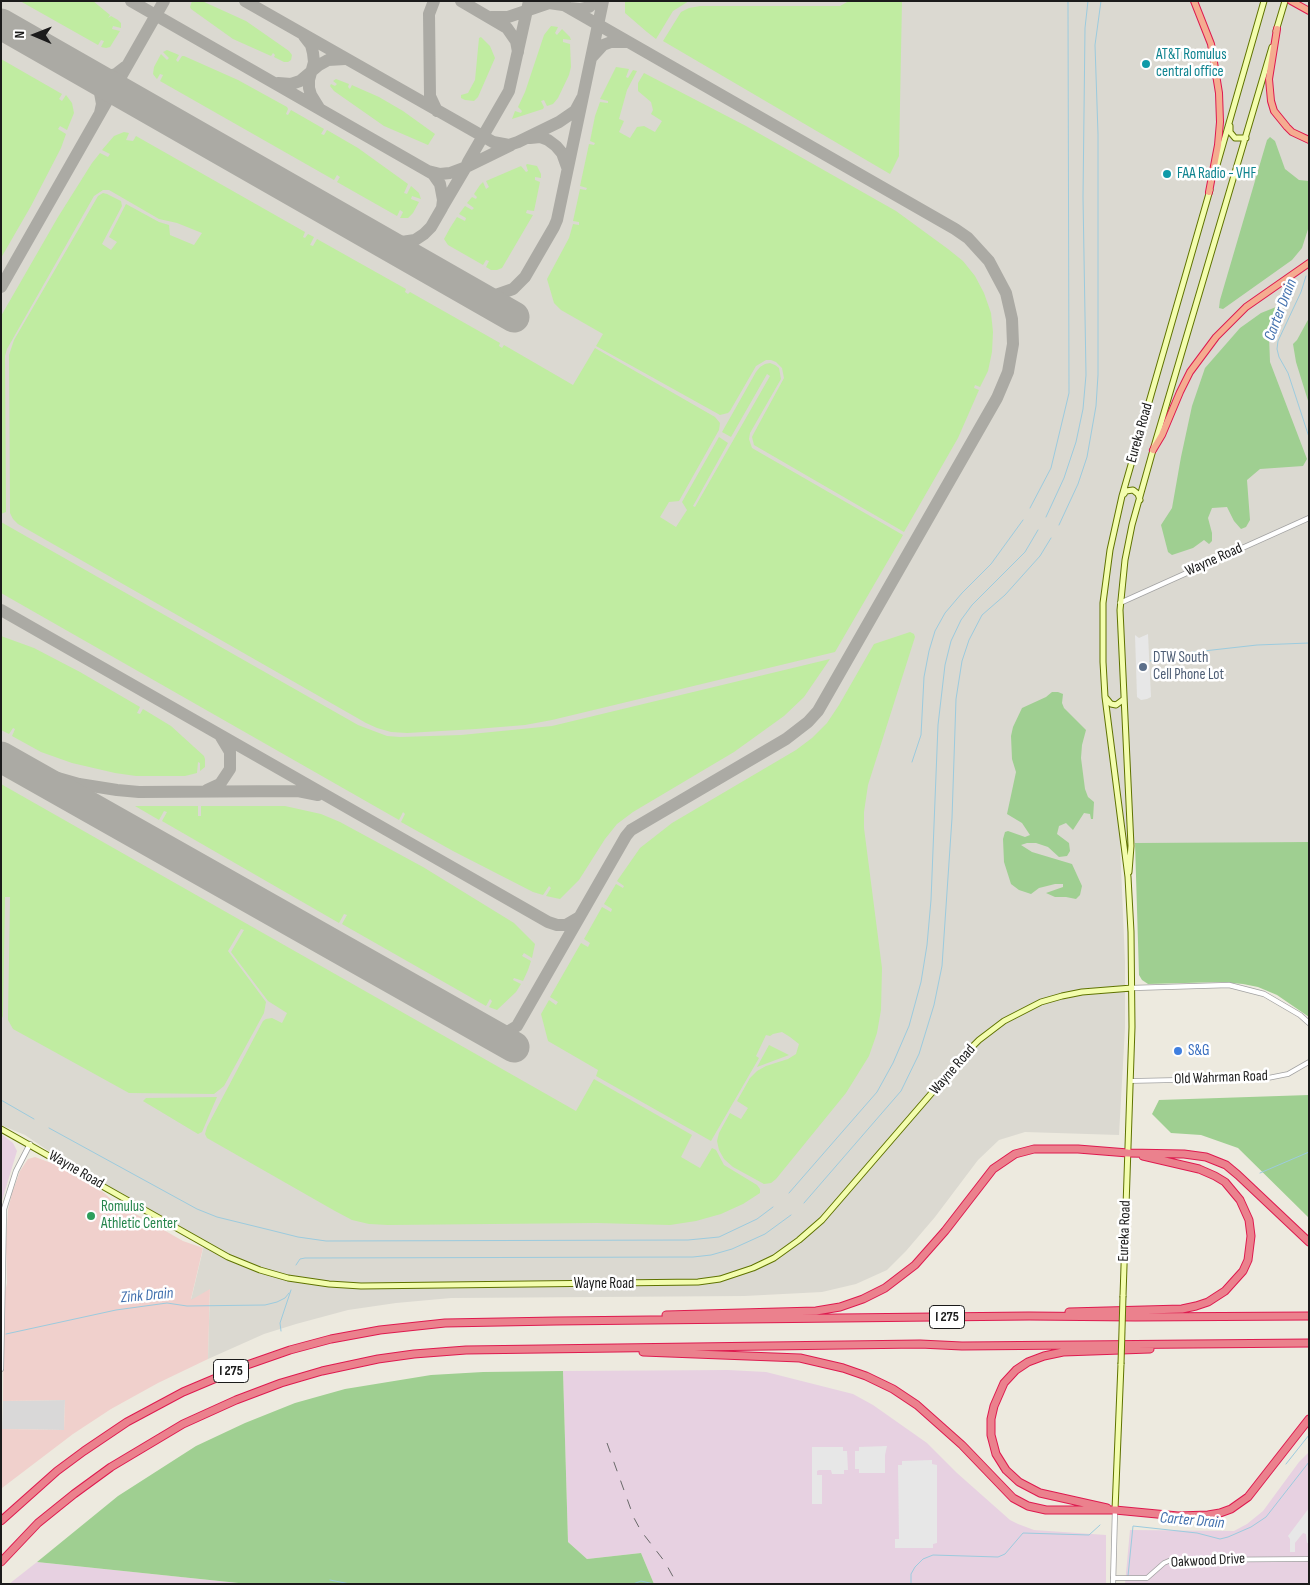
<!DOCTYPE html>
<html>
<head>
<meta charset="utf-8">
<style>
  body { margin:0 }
  #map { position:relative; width:1310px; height:1585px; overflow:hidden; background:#edeadf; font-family:"Sofia Sans Condensed",sans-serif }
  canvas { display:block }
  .frame { position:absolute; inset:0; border:2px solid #1b1b1b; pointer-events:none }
  .north { position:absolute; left:10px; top:10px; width:50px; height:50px; -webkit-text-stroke:4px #fff; paint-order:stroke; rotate:271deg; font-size:14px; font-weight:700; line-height:20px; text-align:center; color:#1b1b1b }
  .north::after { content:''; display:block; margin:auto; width:18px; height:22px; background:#1b1b1b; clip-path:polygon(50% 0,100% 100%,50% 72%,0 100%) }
</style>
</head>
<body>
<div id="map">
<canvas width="1310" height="1585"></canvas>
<div class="frame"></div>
<div class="north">N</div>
</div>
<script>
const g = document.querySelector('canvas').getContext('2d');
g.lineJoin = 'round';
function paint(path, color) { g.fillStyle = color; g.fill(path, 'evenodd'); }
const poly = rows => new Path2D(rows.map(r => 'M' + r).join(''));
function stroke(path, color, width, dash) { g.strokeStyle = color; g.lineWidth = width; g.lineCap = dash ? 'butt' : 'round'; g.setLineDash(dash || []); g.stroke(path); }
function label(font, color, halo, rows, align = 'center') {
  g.font = font + ' "Sofia Sans Condensed",sans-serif'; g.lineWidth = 5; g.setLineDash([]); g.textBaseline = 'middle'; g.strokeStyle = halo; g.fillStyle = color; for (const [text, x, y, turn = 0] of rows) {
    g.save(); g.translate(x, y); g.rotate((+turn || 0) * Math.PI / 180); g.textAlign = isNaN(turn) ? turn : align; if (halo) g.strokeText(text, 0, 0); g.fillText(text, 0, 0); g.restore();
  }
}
paint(poly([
  [65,1400,64,1430,2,1429,3,1401]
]), '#d9d8d8');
paint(poly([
  [35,1157,54,1164,103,1192,113,1201,183,1241,203,1248,191,1299,210,1288,208,1359,158,1383,111,1409,73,1434,2,1488,2,1429,64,1430,65,1400,3,1401,4,1297,7,1283,6,1246,8,1210,12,1193,20,1171,28,1159]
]), '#f0d0cc');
paint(poly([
  [1,1134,13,1143,17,1151,1,1204],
  [728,1370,766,1372,853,1394,873,1405,927,1443,957,1473,1010,1520,1018,1524,1034,1530,1106,1535,1106,1584,654,1584,641,1553,587,1559,568,1542,563,1371],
  [1309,1452,1309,1584,1125,1584,1130,1530,1234,1531,1247,1524,1263,1511,1299,1462],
  [37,1562,248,1584,9,1584]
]), '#e7d1e1');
paint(poly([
  [1,1,1309,1,1309,842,1120,844,1125,962,1125,1028,1119,1135,1025,1132,999,1140,978,1160,935,1217,906,1251,887,1270,856,1284,822,1292,744,1296,451,1298,396,1303,348,1310,296,1324,264,1334,208,1359,210,1289,191,1300,205,1241,59,1158,25,1135,1,1125]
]), '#dbd9d1');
paint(poly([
  [20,1,93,1,110,15,108,18,111,16,118,20,121,23,121,28,113,26,112,29,120,31,110,47,106,48,101,47,104,41,101,40,98,45],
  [192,1,202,1,246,21,289,51,292,55,291,60,288,62,284,62,274,57,275,55,273,53,271,56,233,39,191,9,190,7],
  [625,1,689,1,673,11,656,39,647,32,625,13],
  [849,1,902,1,899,156,890,174,663,41,681,12,689,8,700,6,840,6],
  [551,26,558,27,555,33,557,35,562,29,570,37,571,40,563,39,563,42,570,44,571,67,569,75,558,98,553,104,547,106,544,100,541,101,544,107,543,109,512,119,515,111,521,113,522,111,518,107,525,92,544,35],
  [481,37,490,46,495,58,478,97,474,101,465,100,461,98,461,95,468,93,475,80,479,38],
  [167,50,179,55,176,60,178,62,182,56,184,56,238,80,287,107,288,109,286,114,288,115,291,110,324,129,321,134,324,135,327,130,358,148,408,184,404,193,407,194,411,186,419,193,421,199,412,196,411,199,419,202,413,213,408,218,400,218,403,212,400,210,397,216,337,182,340,177,337,175,334,180,160,81,163,75,160,74,157,79,156,78,153,74,154,67,161,54,167,60,169,58,163,52],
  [1,59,62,94,59,99,62,101,66,95,72,103,74,113,67,130,60,126,58,129,66,134,61,148,31,206,1,258],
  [616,67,629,69,626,77,628,78,633,70,637,71,627,90,619,119,624,121,619,132,630,138,637,127,644,126,655,132,662,121,651,114,653,110,651,102,638,91,638,83,644,73,746,126,896,211,948,249,963,261,975,276,984,293,991,313,993,332,992,352,988,371,980,387,975,385,974,388,979,390,958,438,904,532,754,445,752,437,754,433,784,378,782,368,776,362,771,360,766,360,756,366,730,411,728,413,720,415,596,346,603,334,561,310,554,303,547,279,569,238,573,224,579,225,579,222,573,221,580,189,586,190,587,188,580,186,589,144,594,145,595,143,590,141,595,116,600,102,608,103,608,101,600,99],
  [336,79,349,84,348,87,350,89,352,85,354,86,379,97,403,111,435,134,428,145,384,126,334,91,330,86,331,84,335,86,337,84,333,81],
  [124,132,129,133,126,140,133,141,136,136,305,232,303,237,305,238,308,234,314,237,310,245,313,246,317,239,406,289,405,292,408,294,410,292,500,343,499,346,502,348,504,345,573,385,595,348,715,417,720,423,719,430,679,501,669,502,660,517,676,527,687,510,682,502,719,437,728,443,693,506,695,507,770,376,767,374,731,437,722,432,756,372,760,367,765,364,770,363,775,365,779,368,781,379,750,433,749,439,752,448,903,535,835,652,552,720,525,725,476,729,407,733,391,732,377,728,366,723,18,524,13,519,10,513,9,355,14,340,98,196,103,193,107,194,121,201,122,206,102,244,111,250,117,242,109,237,126,204,159,222,169,225,170,235,194,245,202,233,177,223,159,219,109,190,103,190,94,196,7,349,5,356,6,512,1,514,1,316,58,217,92,163,100,153,108,157,110,154,102,150,114,136],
  [527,164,537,166,541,174,541,178,535,177,535,180,540,182,534,211,527,210,526,213,533,215,502,268,497,270,491,270,486,267,489,261,486,260,483,265,448,245,444,239,450,228,457,217,465,221,466,218,459,214,465,206,472,210,474,208,467,203,472,197,476,199,477,197,474,194,480,185,483,182,486,189,489,187,486,181,521,166,526,172,528,171,526,165],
  [1,522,358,725,387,736,400,737,461,735,552,726,830,659,804,697,784,716,734,752,633,812,617,824,605,839,579,880,560,899,546,896,551,888,549,886,543,895,533,892,453,851,401,822,405,814,403,812,399,820,1,593],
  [910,632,914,634,915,637,868,785,864,812,864,828,882,968,881,1010,877,1033,869,1056,846,1093,776,1179,771,1183,764,1184,733,1167,724,1159,719,1150,717,1141,719,1133,730,1113,741,1119,748,1108,737,1101,750,1078,757,1071,766,1066,788,1059,796,1054,799,1044,790,1037,782,1032,773,1034,770,1036,766,1035,756,1056,759,1058,711,1141,596,1076,598,1070,548,1041,541,1014,549,1000,556,1005,558,1002,550,997,581,943,588,947,590,943,584,939,602,907,611,912,612,909,604,904,616,884,623,888,624,886,617,881,640,848,672,823,796,750,812,738,827,723,839,705,874,644],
  [1,636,34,648,80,672,140,707,137,713,140,714,143,709,171,726,204,756,205,759,205,767,200,771,200,763,198,762,197,773,185,776,136,776,115,773,72,763,41,752,12,736,15,729,13,728,9,734,1,730],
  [1,784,576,1111,594,1079,692,1135,681,1157,700,1168,712,1148,716,1150,724,1165,757,1185,760,1189,760,1193,743,1204,721,1214,696,1221,670,1225,597,1223,388,1225,369,1224,352,1220,335,1211,207,1138,205,1134,207,1127,263,1021,266,1019,272,1018,282,1023,287,1013,268,1001,231,952,244,930,241,929,228,951,266,1002,264,1013,224,1086,214,1094,129,1093,13,1029,8,1020,10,897,5,897,3,1016,1,1020],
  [135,806,198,806,198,816,201,816,201,806,285,806,321,814,340,822,423,867,514,923,535,944,532,958,524,953,522,956,531,961,528,970,523,981,514,978,513,980,521,984,516,992,497,1010,489,1007,492,1001,490,999,486,1006,342,924,347,915,344,914,339,923,162,821,167,812,164,811,159,820],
  [769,1045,789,1055,757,1067],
  [217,1097,202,1132,198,1134,143,1101,146,1098]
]), '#c0eca1');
paint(poly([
  [1270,137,1275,141,1285,169,1299,180,1309,181,1309,226,1302,248,1292,260,1223,309,1219,308,1220,300,1267,140],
  [1276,307,1281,315,1269,336,1270,362,1307,459,1303,466,1260,469,1247,480,1250,520,1246,527,1241,529,1234,521,1227,507,1212,508,1208,518,1212,533,1212,541,1209,544,1204,540,1193,548,1172,555,1168,552,1161,525,1172,508,1181,457,1192,406,1205,368,1240,328,1261,313],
  [1309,318,1309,404,1296,362,1293,344,1297,340],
  [1052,692,1058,692,1063,694,1062,703,1064,708,1086,730,1082,745,1081,758,1085,789,1088,797,1094,802,1093,819,1091,819,1090,814,1084,813,1073,830,1066,823,1059,826,1057,834,1069,843,1070,851,1067,856,1059,857,1048,847,1036,843,1027,843,1021,845,1032,852,1072,864,1082,886,1080,895,1076,899,1066,897,1055,897,1046,893,1063,887,1063,884,1055,884,1039,888,1031,894,1019,890,1011,884,1004,862,1003,839,1005,832,1008,831,1025,837,1030,835,1022,823,1007,814,1016,772,1012,759,1011,736,1013,727,1022,708,1046,697],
  [1309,842,1309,1017,1277,995,1258,987,1243,984,1221,982,1148,984,1142,980,1139,975,1135,843],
  [1309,1095,1309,1218,1238,1148,1201,1135,1171,1133,1152,1114,1159,1100],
  [563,1371,568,1542,587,1559,641,1553,654,1584,248,1584,37,1562,118,1496,196,1446,245,1423,295,1403,345,1389,431,1375,483,1372]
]), '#9fcf91');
paint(poly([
  [1148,634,1151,697,1147,699,1141,700,1137,697,1135,635,1139,638],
  [887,1446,885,1455,885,1473,859,1473,859,1469,855,1469,855,1451,859,1451,859,1447],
  [812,1447,843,1447,843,1451,847,1451,848,1470,844,1470,844,1474,832,1474,831,1470,819,1470,817,1471,817,1475,822,1475,822,1504,812,1504],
  [932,1460,932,1464,937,1465,937,1543,933,1544,933,1548,895,1548,895,1539,899,1539,898,1465,902,1465,902,1461],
  [1309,1508,1309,1543,1307,1543,1306,1534,1303,1533,1295,1543,1295,1552,1290,1552,1290,1539,1288,1536]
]), '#e7e7e7');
stroke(poly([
  [1306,276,1301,292,1278,341,1277,349,1279,357,1288,373,1309,437],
  [1030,508,1051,468,1069,393,1068,1],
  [1046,517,1064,478,1076,442,1083,409,1086,375,1083,197,1085,28,1088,1],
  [1059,525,1078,484,1087,457,1096,406,1098,375,1098,134,1095,45,1101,1],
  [1309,525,1309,556],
  [1168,655,1257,645,1309,643],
  [1150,661,1162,656],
  [912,762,921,735,924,677,929,651,935,631,945,613,962,593,991,564,1023,520],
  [1,1100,34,1119],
  [49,1128,197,1209,217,1217,270,1230,298,1237,326,1241,688,1240,719,1237,757,1219,773,1207],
  [1260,1173,1309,1152],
  [789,1193,877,1092,893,1063,909,1026,921,982,927,945,931,900,938,725,945,665,951,641,961,620,972,605,1025,552,1038,530],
  [804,1203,901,1091,919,1054,934,1005,942,966,952,818,956,699,962,661,969,640,982,615,1005,595,1040,556,1051,538],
  [296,1265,300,1259,305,1258,693,1257,711,1255,732,1249,765,1234,791,1215],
  [281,1331,280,1323,291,1290],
  [6,1334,116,1310,167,1303,187,1306,265,1305,277,1302,285,1298,289,1293],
  [1286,1464,1309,1435],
  [1128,1576,1133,1526,1197,1533,1220,1539,1228,1537,1251,1527,1266,1517,1309,1462],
  [330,1580,350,1584],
  [633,1584,641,1581,654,1584],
  [911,1584,911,1574,915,1567,923,1559,933,1555,998,1557,1005,1554,1023,1533,1089,1535,1100,1525]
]), '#9ccbde', 1);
stroke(poly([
  [131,1,433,174,440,184,443,200,442,208,431,227,424,234,415,240,395,243,379,241],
  [245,1,493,142,509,145,518,142,559,122,575,111,582,98],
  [434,1,429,14,430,96,437,111],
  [461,1,507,28,516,41,518,52],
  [569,8,580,9,589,7,596,1],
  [491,17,508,17,549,3,563,5],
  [304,36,311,45,313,53,314,62,309,80,309,88,311,95,319,108],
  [592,57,603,45,611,42,626,42],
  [81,70,102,77,116,74,125,67],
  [85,73,96,83,100,93,102,104,100,113],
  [278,83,291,84,300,81,319,65,328,60,345,59],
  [530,138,540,137,548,140,556,146,562,153,567,167],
  [428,171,440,174,450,173,466,167,468,162,509,91,529,1],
  [443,206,466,167,511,145],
  [1,287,164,1],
  [461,287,484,296,493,296,513,289,525,277,554,227,557,220,603,1],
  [1,610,548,922,557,925,566,925,578,918],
  [3,758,51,776,79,784,117,790,139,792,298,791,318,795],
  [207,790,220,784,230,769,230,752,221,737],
  [486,1032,493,1035,504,1034,517,1026,626,836,631,830,786,739,808,722,818,711,997,398,1008,372,1013,344,1012,319,1006,293,989,261,968,238,955,229,557,1]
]), '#abaaa4', 12);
stroke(poly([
  [1,24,514,317],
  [1,757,514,1047]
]), '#abaaa4', 31);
const minor = poly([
  [1130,1081,1268,1078,1288,1074,1309,1062],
  [1113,1578,1147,1578,1164,1563,1171,1560,1309,1559]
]);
const tertiary = poly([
  [1120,603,1309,518],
  [1132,988,1229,985,1264,994,1300,1015,1309,1023],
  [1,1369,4,1209,16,1171,30,1144],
  [1113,1584,1115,1510]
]);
const secondary = poly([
  [1276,31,1285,1],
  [1230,126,1230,132,1235,138,1246,138],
  [1217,165,1264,1],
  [1124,494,1126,491,1133,490,1138,494,1140,500],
  [1106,698,1111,704,1116,705,1124,699],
  [1129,872,1131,846,1120,610,1125,560,1132,525,1153,450,1272,47],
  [1,1129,228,1257,260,1270,288,1278,329,1284,361,1286,698,1282,720,1279,753,1268,774,1258,799,1240,822,1220,968,1051,979,1040,1004,1021,1041,1002,1062,996,1082,992,1132,988],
  [1123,1296,1132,1027,1131,932,1128,877,1105,697,1103,662,1103,603,1110,550,1122,496,1210,190],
  [1115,1510,1121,1364]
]);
const trunk = poly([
  [1194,1,1211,44,1219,93,1220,122,1218,145,1209,192],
  [1291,1,1309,11],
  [1277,29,1269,79,1271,101,1274,111,1287,127,1292,132,1309,140],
  [1153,450,1162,435,1180,392,1190,372,1216,337,1246,307,1309,263]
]);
const motorway = poly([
  [1069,1312,1182,1309,1196,1306,1208,1302,1225,1291,1243,1271,1248,1260,1251,1236,1249,1220,1240,1200,1225,1182,1215,1176,1199,1169,1143,1156],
  [666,1315,816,1311,840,1307,863,1299,885,1288,915,1265,945,1231,993,1169,1015,1154,1034,1149,1078,1149,1128,1153,1184,1154,1206,1157,1226,1165,1238,1175,1309,1242],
  [643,1352,800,1358,843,1368,866,1376,893,1389,917,1405,962,1445,1013,1498,1028,1506,1046,1510,1115,1510,1178,1516,1208,1515,1220,1513,1231,1509,1248,1497,1309,1419],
  [1107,1508,1040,1493,1019,1482,1006,1470,996,1454,991,1435,991,1419,994,1406,1004,1383,1016,1370,1028,1362,1044,1356,1063,1352,1150,1349],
  [1,1521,57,1471,84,1451,127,1422,183,1392,247,1365,290,1350,331,1339,380,1330,445,1323,556,1321,1029,1316,1135,1317,1309,1316],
  [1,1562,38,1523,74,1494,111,1467,183,1424,236,1400,281,1383,322,1371,378,1359,414,1354,466,1350,920,1344,962,1346,1309,1343]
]);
stroke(minor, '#a2a2a2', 5.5);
stroke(tertiary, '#a2a2a2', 6);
stroke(secondary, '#5f7300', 7);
stroke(trunk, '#de1a4f', 8);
stroke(motorway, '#de1a4f', 9);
stroke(minor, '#fff', 4);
stroke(tertiary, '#fff', 4.5);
stroke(secondary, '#f3fdae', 5);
stroke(trunk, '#f5ac90', 6);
stroke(motorway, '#eb818d', 7);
stroke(poly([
  [607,1443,634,1518,641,1531,665,1562,677,1584]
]), '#696969', 1, [10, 10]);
const secondaryBridge = poly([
  [1121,1364,1123,1296]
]);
stroke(secondaryBridge, '#5f7300', 7, []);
stroke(secondaryBridge, '#f3fdae', 5);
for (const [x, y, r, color] of [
  [1146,64,5,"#0f9aa8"],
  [1167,174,5,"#0f9aa8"],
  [1143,667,5,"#5c6f8a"],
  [1178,1051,5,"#3f7fe0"],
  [91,1216,5,"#2e9e5b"]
]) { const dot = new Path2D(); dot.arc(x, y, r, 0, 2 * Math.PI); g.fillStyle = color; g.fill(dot); stroke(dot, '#fff', 2); }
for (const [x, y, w] of [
  [947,1317,35],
  [231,1371,35]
]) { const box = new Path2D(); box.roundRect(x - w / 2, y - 11.5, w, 23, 4); g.fillStyle = '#fff'; g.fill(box); stroke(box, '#1b1b1b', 1); }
label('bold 14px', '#1b1b1b', null, [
  ["I 275",947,1317],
  ["I 275",231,1371]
]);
label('15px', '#0d838f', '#fff', [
  ["AT&T Romulus",1156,55],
  ["central office",1156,72],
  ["FAA Radio - VHF",1177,174]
], 'left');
label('15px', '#1b1b1b', '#fff', [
  ["Eureka Road",1140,433,-74],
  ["Wayne Road",1214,560,-24],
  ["Wayne Road",953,1070,-49],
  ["Old Wahrman Road",1221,1078,-2],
  ["Wayne Road",76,1170,30],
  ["Eureka Road",1125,1231,-88],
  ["Wayne Road",604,1284],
  ["Oakwood Drive",1208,1561,-3]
]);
label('15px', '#4e5e75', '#fff', [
  ["DTW South",1153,658],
  ["Cell Phone Lot",1153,675]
], 'left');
label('15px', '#366cbe', '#fff', [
  ["S&G",1188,1051]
], 'left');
label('15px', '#27864d', '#fff', [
  ["Romulus",101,1207],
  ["Athletic Center",101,1224]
], 'left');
label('italic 16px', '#4371ae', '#fff', [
  ["Carter Drain",1281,310,-69],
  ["Zink Drain",147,1296,-5],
  ["Carter Drain",1192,1521,5]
]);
</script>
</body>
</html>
